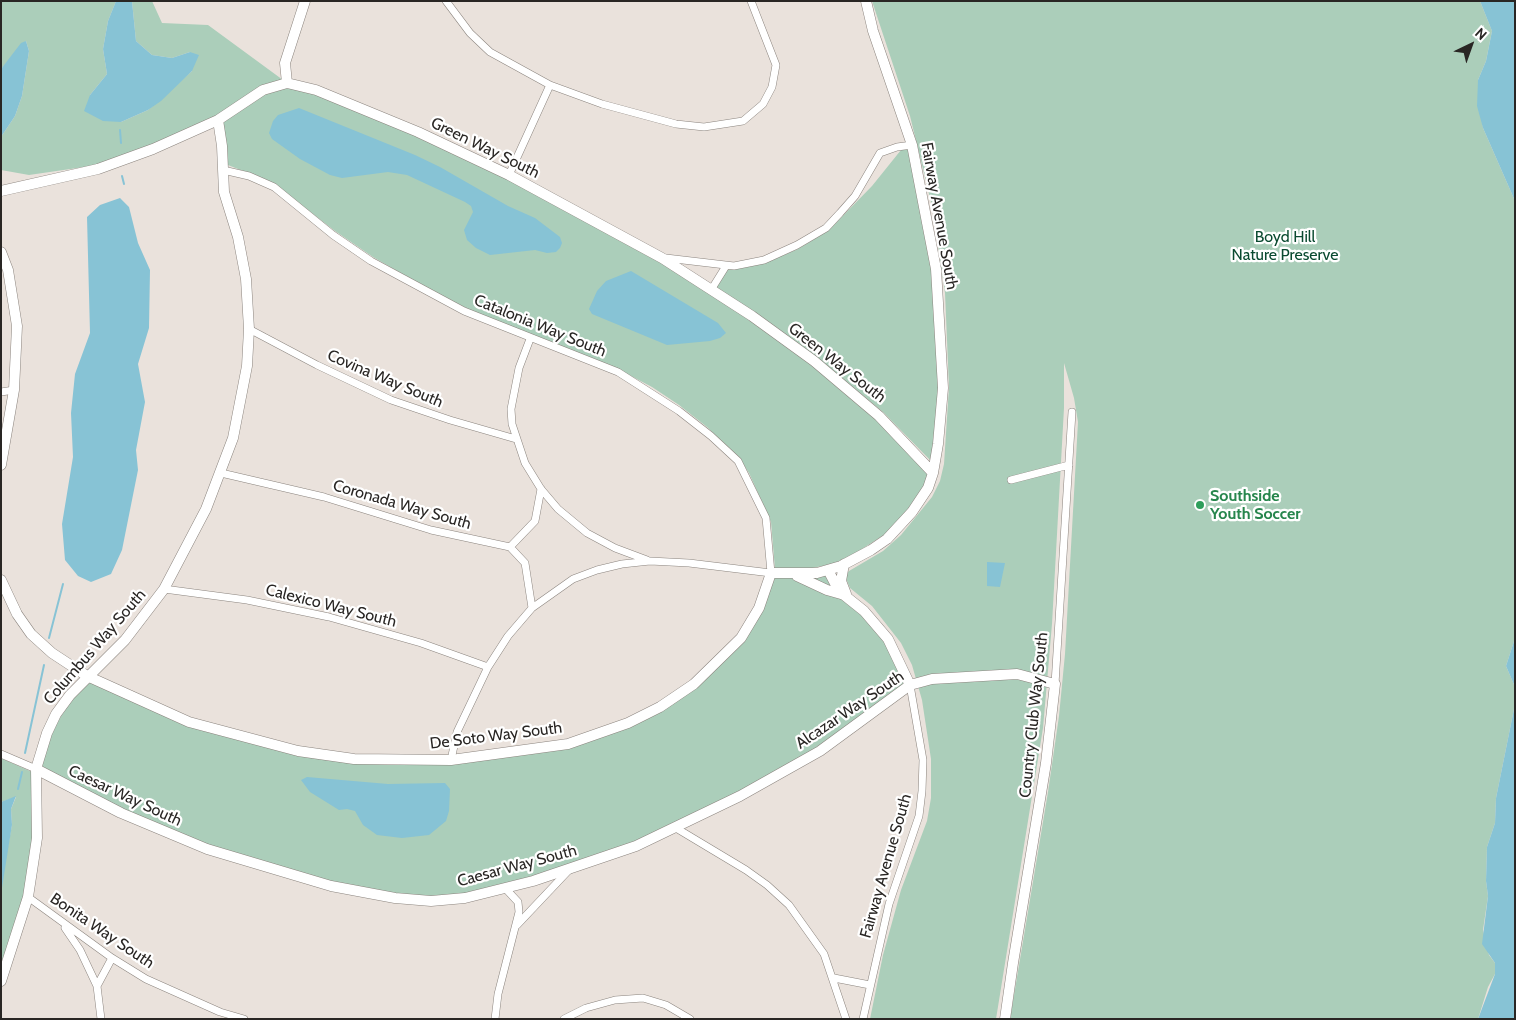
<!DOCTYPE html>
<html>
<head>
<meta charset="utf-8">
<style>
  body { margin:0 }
  #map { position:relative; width:1516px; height:1020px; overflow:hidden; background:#eae2dc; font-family:Cabin,sans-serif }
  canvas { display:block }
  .frame { position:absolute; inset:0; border:2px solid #292624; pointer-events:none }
  .north { position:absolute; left:1446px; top:20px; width:50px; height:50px; -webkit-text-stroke:4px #fff; paint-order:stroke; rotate:42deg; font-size:14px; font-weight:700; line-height:20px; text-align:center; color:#292624 }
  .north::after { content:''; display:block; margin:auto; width:18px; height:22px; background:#292624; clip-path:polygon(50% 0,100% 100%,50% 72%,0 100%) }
</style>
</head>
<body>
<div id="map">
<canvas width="1516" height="1020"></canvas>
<div class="frame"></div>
<div class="north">N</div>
</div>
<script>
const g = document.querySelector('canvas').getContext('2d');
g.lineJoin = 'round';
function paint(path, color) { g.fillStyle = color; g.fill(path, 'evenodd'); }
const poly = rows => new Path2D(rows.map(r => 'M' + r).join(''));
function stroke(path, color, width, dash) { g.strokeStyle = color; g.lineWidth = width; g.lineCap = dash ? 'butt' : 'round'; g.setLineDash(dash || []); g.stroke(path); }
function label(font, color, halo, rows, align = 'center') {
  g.font = font + ' Cabin,sans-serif'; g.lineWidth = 4.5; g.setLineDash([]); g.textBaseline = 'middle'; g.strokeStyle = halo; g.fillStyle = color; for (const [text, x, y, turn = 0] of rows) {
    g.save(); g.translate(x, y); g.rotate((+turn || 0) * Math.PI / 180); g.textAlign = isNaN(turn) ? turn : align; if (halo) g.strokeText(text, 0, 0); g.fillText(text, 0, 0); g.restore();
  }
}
paint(poly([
  [1,1,116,1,108,21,103,49,107,74,90,95,121,122,148,110,192,71,190,52,172,58,152,55,136,41,132,1,152,1,162,23,208,25,283,80,217,116,152,146,98,165,29,175,1,170,1,137,15,116,22,96,29,51,26,41,1,69],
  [872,1,1480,1,1492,31,1486,61,1478,80,1483,128,1515,201,1515,638,1506,666,1515,687,1515,704,1496,798,1495,823,1487,847,1486,881,1488,896,1483,930,1489,955,1495,963,1495,974,1488,987,1478,1019,1010,1019,1048,792,1059,716,1065,654,1078,422,1074,398,1064,363,1064,408,1052,624,1043,728,996,1019,870,1019,883,955,901,890,927,821,931,798,931,759,922,700,912,665,901,643,872,606,850,588,845,576,849,571,883,551,901,535,932,497,940,481,944,464,949,387,945,293,933,210,910,116],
  [287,87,315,94,416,136,504,177,658,260,749,320,812,364,878,419,929,471,924,487,909,510,887,533,854,554,833,564,817,567,799,571,775,569,771,522,749,473,739,458,707,427,679,405,652,387,612,366,484,317,430,290,373,257,335,231,273,183,228,165,223,121,264,93],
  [908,149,932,270,939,388,931,461,883,412,817,358,716,288,727,270,765,263,798,249,829,230,872,186,901,150],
  [830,572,857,610,884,641,905,684,818,748,739,793,635,842,566,868,465,894,431,897,396,894,333,882,209,846,123,810,40,767,48,741,60,718,74,696,87,684,92,682,191,727,299,756,388,765,412,765,555,750,692,690,743,641,773,577],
  [1,758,32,772,33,864,11,938,1,963,2,878,12,825,11,809,16,797,1,802]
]), '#abceba');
paint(poly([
  [116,1,132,1,136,41,152,55,172,58,190,52,199,55,192,71,161,101,148,110,121,122,103,121,84,111,90,95,107,74,103,49,108,21],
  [1480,1,1515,1,1515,201,1483,128,1477,106,1478,80,1486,61,1492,31],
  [26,41,29,51,22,96,15,116,1,137,1,69,21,43],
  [299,108,415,155,440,167,508,206,535,218,560,237,562,243,560,248,556,252,547,253,535,250,490,255,476,248,467,240,464,230,473,212,471,206,465,202,407,175,388,172,342,178,330,175,300,159,272,139,269,133,273,121,278,115],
  [120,198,129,207,138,243,150,270,149,328,138,364,145,402,136,450,138,470,122,550,111,574,91,582,78,576,65,560,62,524,73,457,71,413,75,374,90,333,87,217,100,205],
  [631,271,718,323,726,333,720,338,710,341,667,345,592,314,589,309,597,291,606,281],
  [987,562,1005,563,1000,587,987,586],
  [1515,638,1515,687,1506,666],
  [1515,704,1515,1019,1478,1019,1495,974,1495,963,1482,944,1488,896,1486,881,1487,847,1495,823,1496,798],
  [307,777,388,784,445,783,450,789,449,811,446,821,429,835,402,838,377,835,363,825,355,811,347,809,339,810,310,792,301,780],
  [16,796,11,809,12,825,1,894,1,802]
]), '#87c3d5');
stroke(poly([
  [120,130,121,143],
  [122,176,124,184],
  [49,638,63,584],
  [25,753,44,665],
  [18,789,22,772]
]), '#87c3d5', 2);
const street = poly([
  [446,1,470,33,490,52,550,85,602,104,676,124,704,127,743,121,763,104,772,87,776,65,751,1],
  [223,170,249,176,274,187,333,235,371,261,464,311,618,372,679,411,711,436,738,461,766,518,771,573,689,563,650,561,622,564,597,570,573,579,532,608],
  [509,175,550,85],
  [666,258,734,266,764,260,797,245,826,228,840,213,855,196,880,153,897,147,912,145],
  [711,290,726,266],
  [249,329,317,365,391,400,450,420,516,439],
  [530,339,519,368,511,409,512,424,525,463,541,489,558,509,587,533,615,548,647,560],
  [1,392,14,390],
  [221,473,324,497,431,530,510,547],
  [1011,480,1069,465],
  [510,547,535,521,541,489],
  [164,589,247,600,329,617,421,643,488,667],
  [1055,684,1072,412],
  [1,754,36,769],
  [451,760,457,732,488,667,508,636,532,608,525,563,510,547],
  [676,828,746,870,767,885,789,905,824,954,846,1019],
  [28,897,112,958,146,979,220,1012,244,1019],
  [517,925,568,871],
  [65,928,80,950,97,986],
  [834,978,870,985],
  [101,1019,97,986,112,958],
  [495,1019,498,994,519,912,518,902,505,888],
  [564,1019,586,1008,615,1000,643,998,666,1005,690,1019],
  [863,1019,889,904,919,816,922,791,923,760,910,685]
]);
const secondary = poly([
  [287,83,285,63,305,1],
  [1,191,98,169,153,149,218,120,263,90,287,83,316,90,418,132,509,175,662,258,752,316,814,361,879,416,933,473],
  [1,252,8,270,17,326,14,390,1,465],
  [844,564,841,581,846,594],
  [828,570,839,591,864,611,888,639,910,685],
  [797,576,827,590,841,594],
  [1,580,17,614,31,634,52,653,87,676,189,722,298,751,354,759,451,760,568,744,628,723,660,707,694,684,741,638,759,608,771,573,817,573,841,566,871,550,887,539,912,512,928,488,933,473,938,444,943,388,936,269,912,145,873,31,866,1],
  [36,769,121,813,207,849,331,886,395,898,431,901,465,898,533,881,636,846,740,796,820,751,910,685,932,679,1017,674,1055,684,1046,763,1013,963,1005,1019],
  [1,981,28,897,37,838,36,769,47,733,56,714,70,695,125,640,164,589,206,509,233,438,247,366,249,329,246,279,238,237,224,192,222,146,218,120]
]);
stroke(street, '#8b847e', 8);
stroke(secondary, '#8b847e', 11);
stroke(street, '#fff', 7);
stroke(secondary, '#fff', 10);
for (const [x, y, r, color] of [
  [1200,505,5,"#2e9e5b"]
]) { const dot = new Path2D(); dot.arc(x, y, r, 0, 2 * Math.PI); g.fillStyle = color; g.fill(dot); stroke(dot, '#fff', 2); }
label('16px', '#292624', '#fff', [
  ["Green Way South",485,148,26],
  ["Fairway Avenue South",939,216,80],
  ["Catalonia Way South",540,326,22],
  ["Green Way South",837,363,38],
  ["Covina Way South",385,379,23],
  ["Coronada Way South",402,505,16],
  ["Calexico Way South",331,606,14],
  ["Columbus Way South",95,647,-49],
  ["Alcazar Way South",850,710,-34],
  ["Country Club Way South",1034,715,-84],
  ["De Soto Way South",496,736,-7],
  ["Caesar Way South",125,796,25],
  ["Caesar Way South",517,866,-15],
  ["Fairway Avenue South",886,866,-74],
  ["Bonita Way South",102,931,34]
]);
label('16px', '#0a4a30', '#fff', [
  ["Boyd Hill",1285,237],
  ["Nature Preserve",1285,255]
]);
label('bold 16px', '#27864d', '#fff', [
  ["Southside",1210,496],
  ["Youth Soccer",1210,514]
], 'left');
</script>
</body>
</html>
